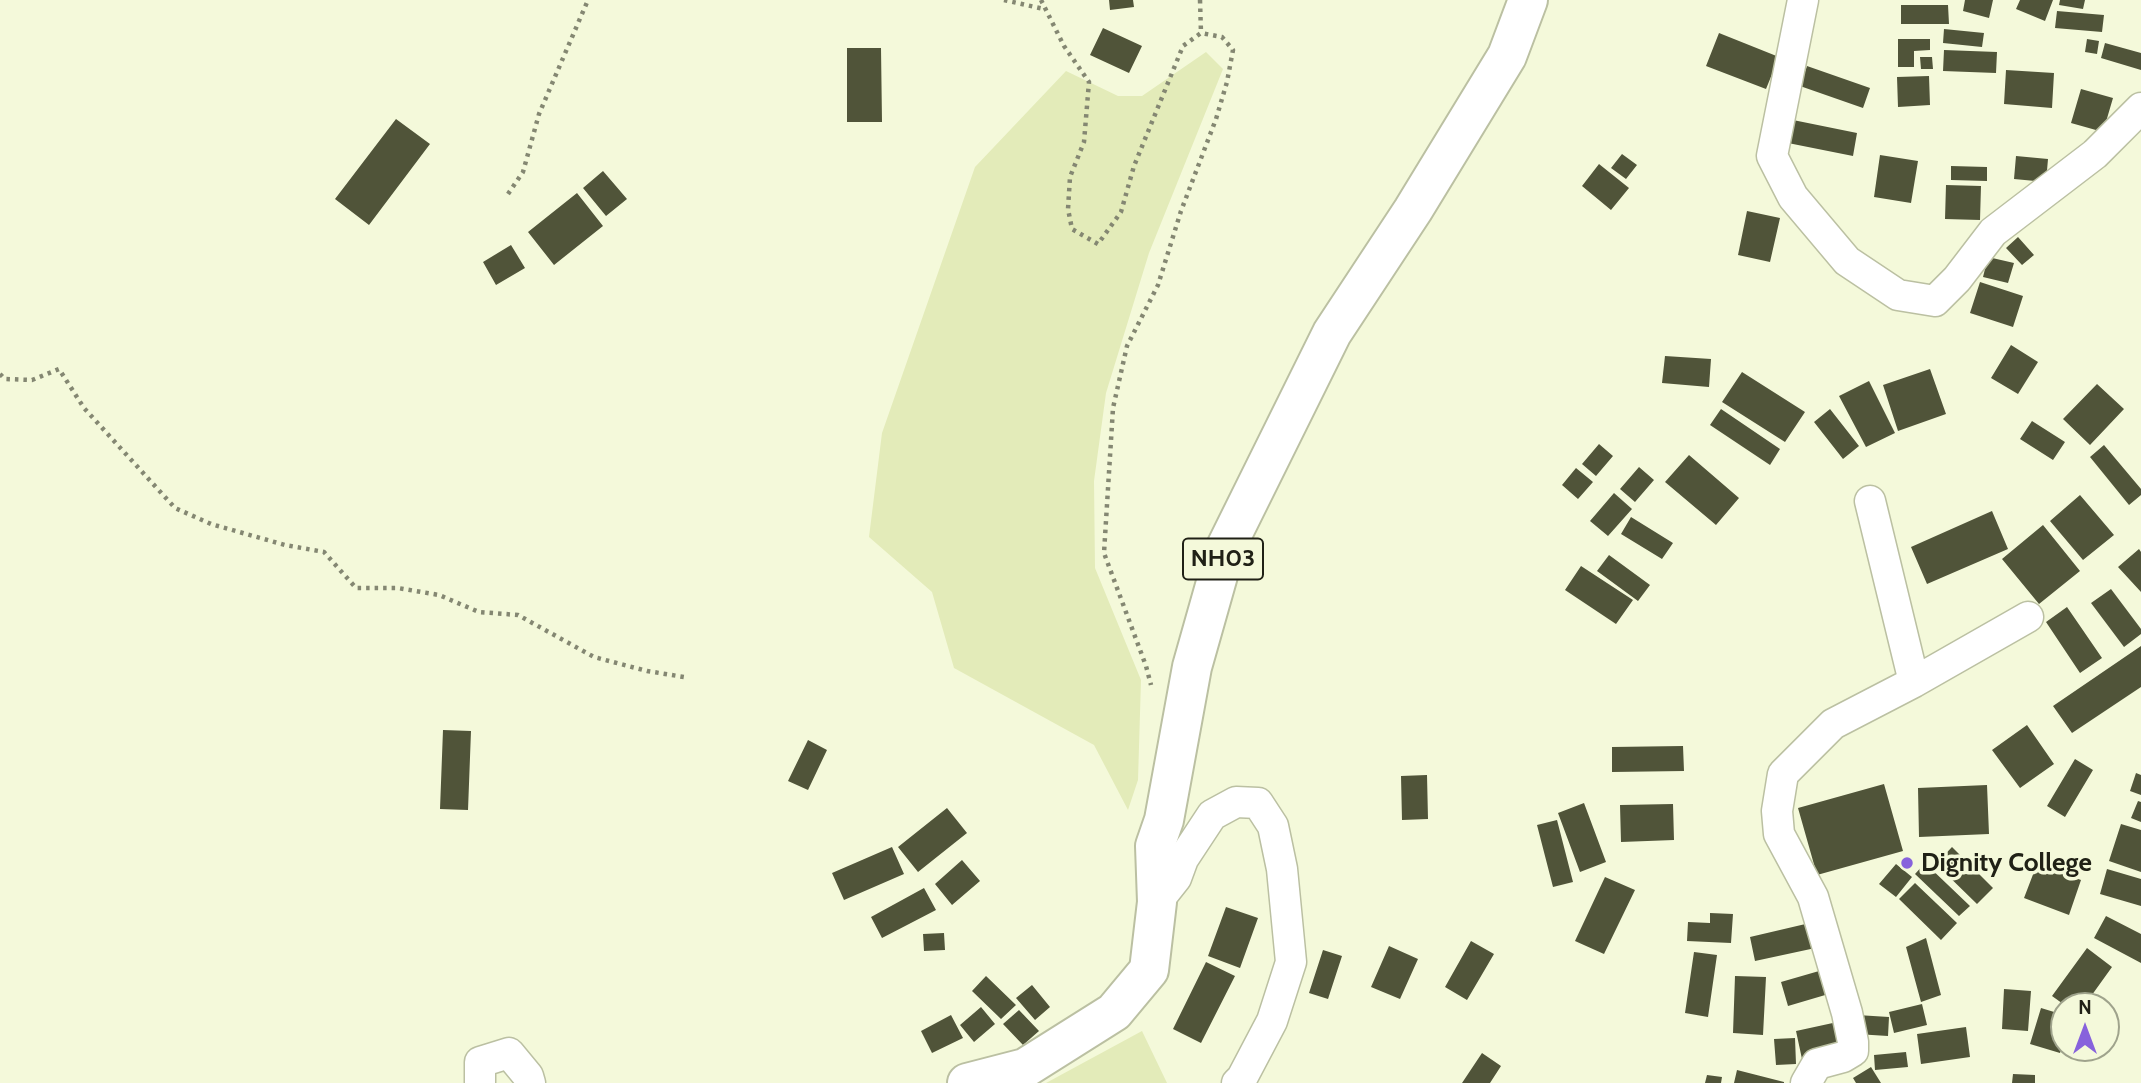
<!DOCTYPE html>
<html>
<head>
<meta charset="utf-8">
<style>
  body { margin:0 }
  #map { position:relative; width:2141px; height:1083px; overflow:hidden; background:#f4f9da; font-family:Cabin,sans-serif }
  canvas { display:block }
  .north { position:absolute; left:2050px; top:992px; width:70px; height:70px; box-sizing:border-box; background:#f4f9da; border:2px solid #9fa38c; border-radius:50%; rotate:0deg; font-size:19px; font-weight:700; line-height:28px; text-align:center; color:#202116 }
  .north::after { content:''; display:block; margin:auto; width:24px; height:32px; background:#8762dc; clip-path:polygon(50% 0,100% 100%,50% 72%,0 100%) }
</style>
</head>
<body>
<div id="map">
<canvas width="2141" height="1083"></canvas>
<div class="north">N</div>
</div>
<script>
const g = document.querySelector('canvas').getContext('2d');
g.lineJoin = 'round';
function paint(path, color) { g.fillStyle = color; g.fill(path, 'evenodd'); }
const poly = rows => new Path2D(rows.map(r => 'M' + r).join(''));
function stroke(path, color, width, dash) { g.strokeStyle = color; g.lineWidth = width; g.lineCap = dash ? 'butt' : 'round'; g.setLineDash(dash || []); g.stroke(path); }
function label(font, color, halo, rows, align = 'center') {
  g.font = font + ' Cabin,sans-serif'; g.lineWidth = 7; g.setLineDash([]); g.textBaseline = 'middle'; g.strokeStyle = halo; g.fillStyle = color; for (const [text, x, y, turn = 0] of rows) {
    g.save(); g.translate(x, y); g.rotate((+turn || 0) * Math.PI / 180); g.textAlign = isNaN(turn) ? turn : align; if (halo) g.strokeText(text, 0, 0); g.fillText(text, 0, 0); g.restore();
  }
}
paint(poly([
  [1206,52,1223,69,1149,253,1106,393,1094,481,1095,568,1141,680,1138,780,1128,810,1094,745,954,668,932,592,869,537,882,433,975,167,1066,71,1118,96,1142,96],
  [1142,1031,1167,1083,1046,1083]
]), '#e3ebb9');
paint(poly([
  [1109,0,1133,0,1134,7,1110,10],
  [1965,0,1993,0,1989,18,1963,11],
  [2020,0,2053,0,2045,21,2016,9],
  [2060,0,2085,0,2083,9,2059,5],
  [1901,5,1948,5,1949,24,1901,24],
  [2057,11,2104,15,2102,32,2055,28],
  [1103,28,1142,46,1129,73,1090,55],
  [1944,29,1984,33,1982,47,1943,43],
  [1719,33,1779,57,1766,89,1706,66],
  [1898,39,1930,39,1930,50,1914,51,1914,67,1898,67],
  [2087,39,2099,41,2097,54,2085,52],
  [2105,43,2141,53,2141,70,2101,58],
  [847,48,881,48,882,122,847,122],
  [1944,50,1997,52,1996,73,1943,71],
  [1920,57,1932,57,1933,69,1921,69],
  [1807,66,1870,88,1863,108,1800,86],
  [2006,70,2054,73,2052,108,2004,104],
  [1929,76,1930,105,1898,107,1897,77],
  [2081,89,2113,98,2103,132,2071,123],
  [396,119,430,144,369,225,335,199],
  [1793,120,1857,133,1853,156,1788,143],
  [1622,154,1637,165,1626,179,1611,168],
  [1880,155,1918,161,1911,203,1874,197],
  [2016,156,2048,159,2046,182,2014,179],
  [1599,164,1629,188,1611,210,1582,186],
  [1951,166,1987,167,1987,181,1951,180],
  [603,171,627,199,606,216,583,188],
  [1946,185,1981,186,1980,220,1945,219],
  [577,193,603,226,554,265,528,232],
  [1747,211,1780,218,1770,262,1738,255],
  [2018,237,2034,255,2022,265,2006,248],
  [511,245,525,268,496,285,483,262],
  [1988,257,2014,263,2008,283,1983,277],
  [1980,282,2023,296,2013,327,1970,313],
  [2011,345,2038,362,2018,394,1991,378],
  [1665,356,1711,359,1709,387,1662,383],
  [1930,369,1946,414,1898,431,1883,385],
  [1742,372,1805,412,1785,442,1722,402],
  [1869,381,1895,433,1866,447,1839,396],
  [2097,384,2124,409,2090,445,2063,419],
  [1721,409,1780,449,1770,465,1710,425],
  [1830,409,1859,446,1843,459,1814,422],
  [2032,421,2065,442,2053,460,2020,439],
  [1599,444,1613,456,1596,476,1582,464],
  [2104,445,2141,489,2141,495,2129,505,2090,457],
  [1689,455,1739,498,1716,525,1665,482],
  [1639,467,1654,480,1635,502,1620,489],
  [1576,468,1593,482,1578,499,1562,485],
  [1614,493,1632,509,1608,536,1590,521],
  [2080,495,2114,535,2083,560,2050,521],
  [1992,511,2008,549,1927,584,1911,547],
  [1631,517,1673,543,1662,559,1621,534],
  [2043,525,2080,571,2039,604,2002,559],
  [2139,549,2141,552,2141,592,2118,567],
  [1609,555,1650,585,1638,601,1597,571],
  [1581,566,1633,600,1616,624,1565,590],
  [2111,589,2141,629,2141,634,2124,647,2091,603],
  [2067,607,2102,658,2080,673,2046,622],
  [2141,646,2141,687,2072,733,2053,706],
  [2027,725,2054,764,2020,788,1992,750],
  [443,730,471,731,468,810,440,809],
  [808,740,827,750,808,790,788,781],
  [1683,746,1684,771,1612,772,1612,747],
  [2075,759,2093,770,2065,817,2047,806],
  [2136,773,2141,775,2141,795,2130,791],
  [1427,775,1428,819,1402,820,1401,776],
  [1884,784,1903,851,1817,875,1798,808],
  [1987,785,1989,834,1919,837,1918,788],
  [2138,801,2141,802,2141,822,2131,818],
  [1584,803,1606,862,1580,872,1558,813],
  [1673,804,1674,840,1621,842,1620,805],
  [947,808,967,833,918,872,898,847],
  [1557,820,1573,882,1553,887,1537,825],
  [2121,824,2141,830,2141,872,2109,861],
  [892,847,904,874,844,900,832,873],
  [1952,847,1993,888,1977,904,1936,864],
  [962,860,980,881,952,905,935,884],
  [1925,863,1970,906,1959,916,1915,874],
  [1896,864,1912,877,1896,897,1879,884],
  [2037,864,2081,880,2069,915,2024,898],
  [2107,869,2141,879,2141,906,2100,894],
  [1605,877,1635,890,1604,954,1575,941],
  [1915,883,1957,923,1941,940,1899,899],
  [924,888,936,910,882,938,871,917],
  [1226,907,1258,918,1240,968,1208,956],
  [1710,913,1733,914,1731,943,1687,941,1688,922,1710,923],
  [2106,916,2141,934,2141,963,2094,938],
  [1814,922,1820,947,1755,961,1750,937],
  [944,933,945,950,924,951,923,934],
  [1926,938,1941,995,1921,1002,1906,947],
  [1471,941,1494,954,1467,1000,1445,987],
  [1389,946,1418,959,1400,999,1371,987],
  [2087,948,2112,967,2084,1006,2066,1006,2052,996],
  [1323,950,1342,956,1328,999,1309,993],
  [1694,952,1717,955,1708,1017,1685,1013],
  [1206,962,1235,976,1201,1043,1173,1029],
  [1826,969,1832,993,1788,1006,1781,982],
  [986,976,1016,1005,1001,1019,972,991],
  [1735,976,1766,977,1763,1035,1733,1033],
  [1032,985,1050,1007,1035,1020,1016,998],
  [2004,989,2031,991,2028,1031,2002,1029],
  [1922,1004,1927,1025,1894,1033,1889,1012],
  [981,1007,995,1024,974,1042,960,1025],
  [2041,1008,2064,1015,2064,1039,2060,1053,2030,1044],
  [1019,1010,1039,1031,1023,1045,1003,1024],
  [951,1015,963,1038,932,1053,921,1031],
  [1857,1015,1889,1017,1888,1036,1856,1034],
  [1842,1021,1848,1050,1802,1059,1796,1031],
  [1966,1027,1970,1057,1921,1064,1917,1034],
  [1795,1038,1796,1064,1776,1065,1774,1039],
  [1906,1052,1908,1067,1875,1070,1874,1055],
  [1482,1053,1501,1066,1490,1083,1462,1083],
  [1871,1067,1881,1083,1856,1083,1853,1078],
  [1737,1070,1784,1082,1784,1083,1734,1083],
  [2013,1074,2035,1075,2035,1083,2012,1083],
  [1707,1075,1722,1077,1721,1083,1705,1083]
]), '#505439');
const minor = poly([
  [1803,0,1772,156,1793,197,1847,261,1898,295,1935,301,1957,279,1993,232,2095,154,2141,108],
  [1870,501,1914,682],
  [1157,902,1176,878,1183,859,1212,815,1236,802,1258,803,1273,826,1282,869,1291,962,1272,1021,1242,1078,1237,1083],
  [480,1083,480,1062,509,1053,528,1076,530,1083],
  [1806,1083,1817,1064,1843,1057,1853,1051,1853,1042,1847,1013,1813,897,1779,834,1777,811,1783,774,1833,724,1914,682,2028,617]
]);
const primary = poly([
  [967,1083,1025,1068,1114,1012,1149,970,1157,902,1155,846,1164,820,1192,667,1226,547,1332,333,1413,210,1507,56,1528,0]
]);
stroke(minor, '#bbc0a2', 33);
stroke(primary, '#bbc0a2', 42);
stroke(poly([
  [1004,0,1044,9],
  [1041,0,1064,46,1089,82,1084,142,1070,177,1068,209,1072,229,1098,244,1121,212,1134,166,1183,46,1201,33,1222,37,1233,50,1227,82,1216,119,1181,211,1158,285,1127,346,1113,408,1104,553,1146,666,1151,685],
  [1200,0,1201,33],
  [508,194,523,172,539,114,588,0],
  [0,374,5,379,32,380,59,369,84,408,175,508,211,524,285,545,324,552,356,588,398,588,439,595,479,612,518,615,594,657,647,671,684,677]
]), '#848772', 4.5, [3.5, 5]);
stroke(minor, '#fff', 30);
stroke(primary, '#fff', 38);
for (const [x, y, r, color] of [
  [1907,863,7,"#8762dc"]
]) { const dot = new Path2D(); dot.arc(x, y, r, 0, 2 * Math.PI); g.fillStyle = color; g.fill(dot); stroke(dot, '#f4f9da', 2.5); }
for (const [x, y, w] of [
  [1223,559,80]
]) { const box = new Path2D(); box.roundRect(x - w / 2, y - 20.5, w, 41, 5); g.fillStyle = '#f4f9da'; g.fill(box); stroke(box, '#202116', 2); }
label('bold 24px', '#202116', null, [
  ["NH03",1223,559]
]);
label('bold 26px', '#202116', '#f4f9da', [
  ["Dignity College",1921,863]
], 'left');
</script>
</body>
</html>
